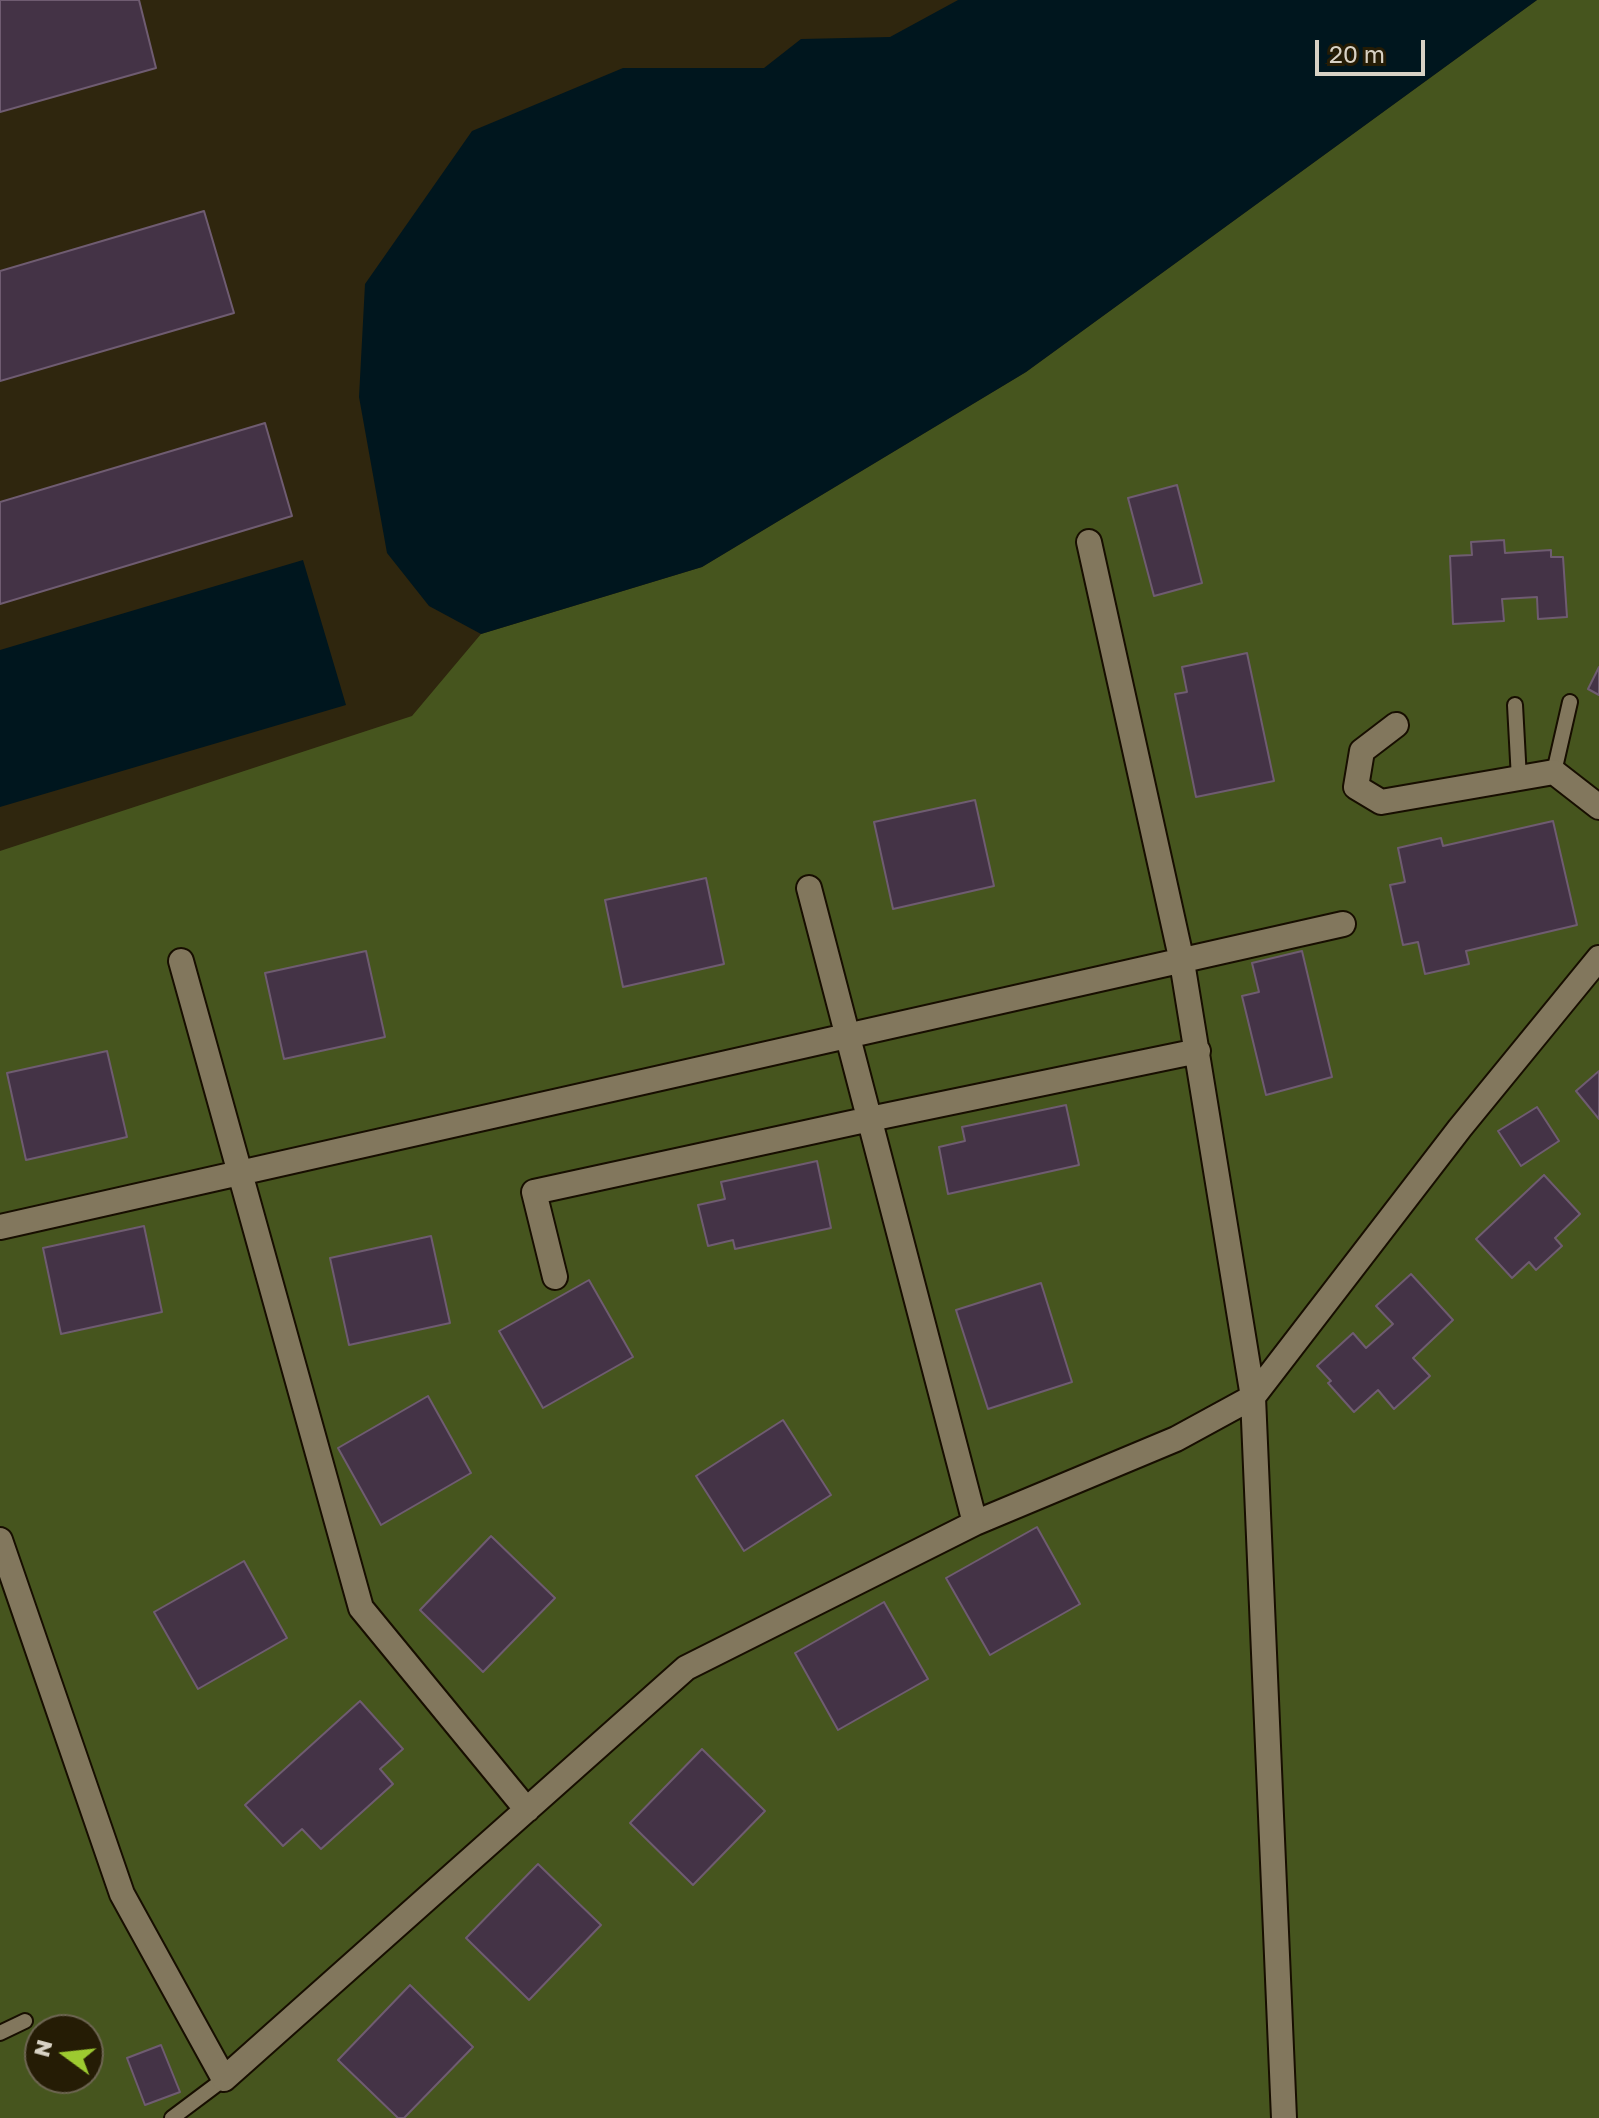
<!DOCTYPE html>
<html>
<head>
<meta charset="utf-8">
<style>
  body { margin:0 }
  #map { position:relative; width:1599px; height:2118px; overflow:hidden; background:#2f260e; font-family:"Golos Text",sans-serif }
  canvas { display:block }
  .north { position:absolute; left:24px; top:2014px; width:80px; height:80px; box-sizing:border-box; background:#251c05; border:2px solid #6d6552; border-radius:50%; rotate:285deg; font-size:22px; font-weight:700; line-height:32px; text-align:center; color:#d8d2c5 }
  .north::after { content:''; display:block; margin:auto; width:28px; height:36px; background:#9dca30; clip-path:polygon(50% 0,100% 100%,50% 72%,0 100%) }
  .scale { position:absolute; left:1315px; top:40px; width:110px; height:36px; box-sizing:border-box; border:4px solid #d8d2c5; border-top:0; padding-left:10px; font-size:24px; line-height:28px; white-space:nowrap; color:#d8d2c5; -webkit-text-stroke:6px #251c05; paint-order:stroke }
</style>
</head>
<body>
<div id="map">
<canvas width="1599" height="2118"></canvas>
<div class="north">N</div>
<div class="scale">20 m</div>
</div>
<script>
const g = document.querySelector('canvas').getContext('2d');
g.lineJoin = 'round';
function paint(path, color) { g.fillStyle = color; g.fill(path, 'evenodd'); }
const poly = rows => new Path2D(rows.map(r => 'M' + r).join(''));
function stroke(path, color, width, dash) { g.strokeStyle = color; g.lineWidth = width; g.lineCap = dash ? 'butt' : 'round'; g.setLineDash(dash || []); g.stroke(path); }
paint(poly([
  [1537,0,1599,0,1599,2118,0,2118,0,851,412,716,481,634,702,567,1026,372],
  [40,2030,88,2030,88,2078,40,2078]
]), '#46551e');
paint(poly([
  [958,0,1537,0,1026,372,702,567,481,634,429,606,387,553,359,397,365,284,472,131,623,68,764,68,801,39,890,37],
  [303,560,346,705,0,807,0,650]
]), '#00161e');
const building = poly([
  [0,0,139,0,156,68,0,112,0,0],
  [204,211,234,313,0,381,0,271,204,211],
  [265,423,292,516,0,604,0,502,265,423],
  [1177,485,1202,583,1154,596,1128,498,1177,485],
  [1504,540,1505,553,1551,550,1551,557,1563,557,1567,617,1538,619,1537,597,1502,599,1504,621,1453,624,1450,556,1472,555,1471,542,1504,540],
  [1247,653,1274,781,1196,797,1175,694,1187,692,1182,667,1247,653],
  [1599,667,1599,695,1588,689,1599,667],
  [975,800,994,886,893,909,874,822,975,800],
  [1553,821,1577,925,1466,951,1469,964,1425,974,1418,942,1403,945,1390,885,1405,882,1398,848,1441,838,1443,846,1553,821],
  [706,878,724,964,623,987,605,900,706,878],
  [366,951,385,1037,284,1059,265,973,366,951],
  [1302,951,1332,1077,1266,1095,1242,996,1259,992,1252,963,1302,951],
  [107,1051,127,1137,26,1160,7,1073,107,1051],
  [1599,1071,1599,1119,1576,1091,1599,1071],
  [1066,1105,1079,1165,948,1194,939,1147,965,1141,962,1127,1066,1105],
  [1537,1107,1559,1141,1521,1166,1498,1131,1537,1107],
  [817,1161,831,1228,735,1249,733,1240,708,1246,698,1205,725,1199,721,1182,817,1161],
  [1544,1175,1580,1214,1555,1238,1562,1246,1536,1270,1529,1262,1512,1278,1476,1239,1544,1175],
  [144,1226,162,1312,61,1334,43,1248,144,1226],
  [431,1236,450,1323,349,1345,330,1258,431,1236],
  [1411,1274,1453,1320,1413,1358,1430,1376,1394,1409,1378,1390,1354,1412,1328,1383,1331,1381,1317,1366,1353,1333,1366,1348,1393,1324,1376,1306,1411,1274],
  [589,1280,633,1357,543,1408,499,1331,589,1280],
  [1041,1283,1072,1382,988,1409,956,1310,1041,1283],
  [428,1396,471,1473,381,1525,338,1448,428,1396],
  [783,1420,831,1495,744,1551,696,1476,783,1420],
  [1037,1527,1080,1604,990,1655,946,1578,1037,1527],
  [491,1536,555,1598,483,1672,420,1610,491,1536],
  [244,1561,287,1638,198,1689,154,1612,244,1561],
  [884,1602,928,1679,838,1730,795,1653,884,1602],
  [360,1701,403,1749,380,1769,393,1784,321,1849,302,1829,283,1846,245,1805,360,1701],
  [702,1749,765,1811,693,1885,630,1823,702,1749],
  [538,1864,601,1925,529,2000,466,1938,538,1864],
  [410,1985,473,2047,404,2118,398,2118,338,2060,410,1985],
  [161,2045,180,2092,145,2105,127,2058,161,2045]
]);
paint(building, '#443346');
stroke(building, '#6f5c71', 2);
const lane = poly([
  [1515,705,1519,779],
  [1554,772,1570,702],
  [0,2033,25,2021],
  [172,2118,224,2079]
]);
const street = poly([
  [1089,542,1182,962,1253,1397,1460,1128,1599,958],
  [1396,725,1362,751,1356,787,1381,802,1554,772,1599,807],
  [809,888,975,1523],
  [181,961,361,1608,527,1810],
  [0,1227,1343,924],
  [555,1277,534,1192,870,1119,1198,1051],
  [0,1540,122,1894,224,2079,686,1668,975,1523,1176,1439,1253,1397,1284,2118]
]);
stroke(lane, '#170e00', 18);
stroke(street, '#170e00', 28);
stroke(lane, '#82775d', 14);
stroke(street, '#82775d', 24);
</script>
</body>
</html>
